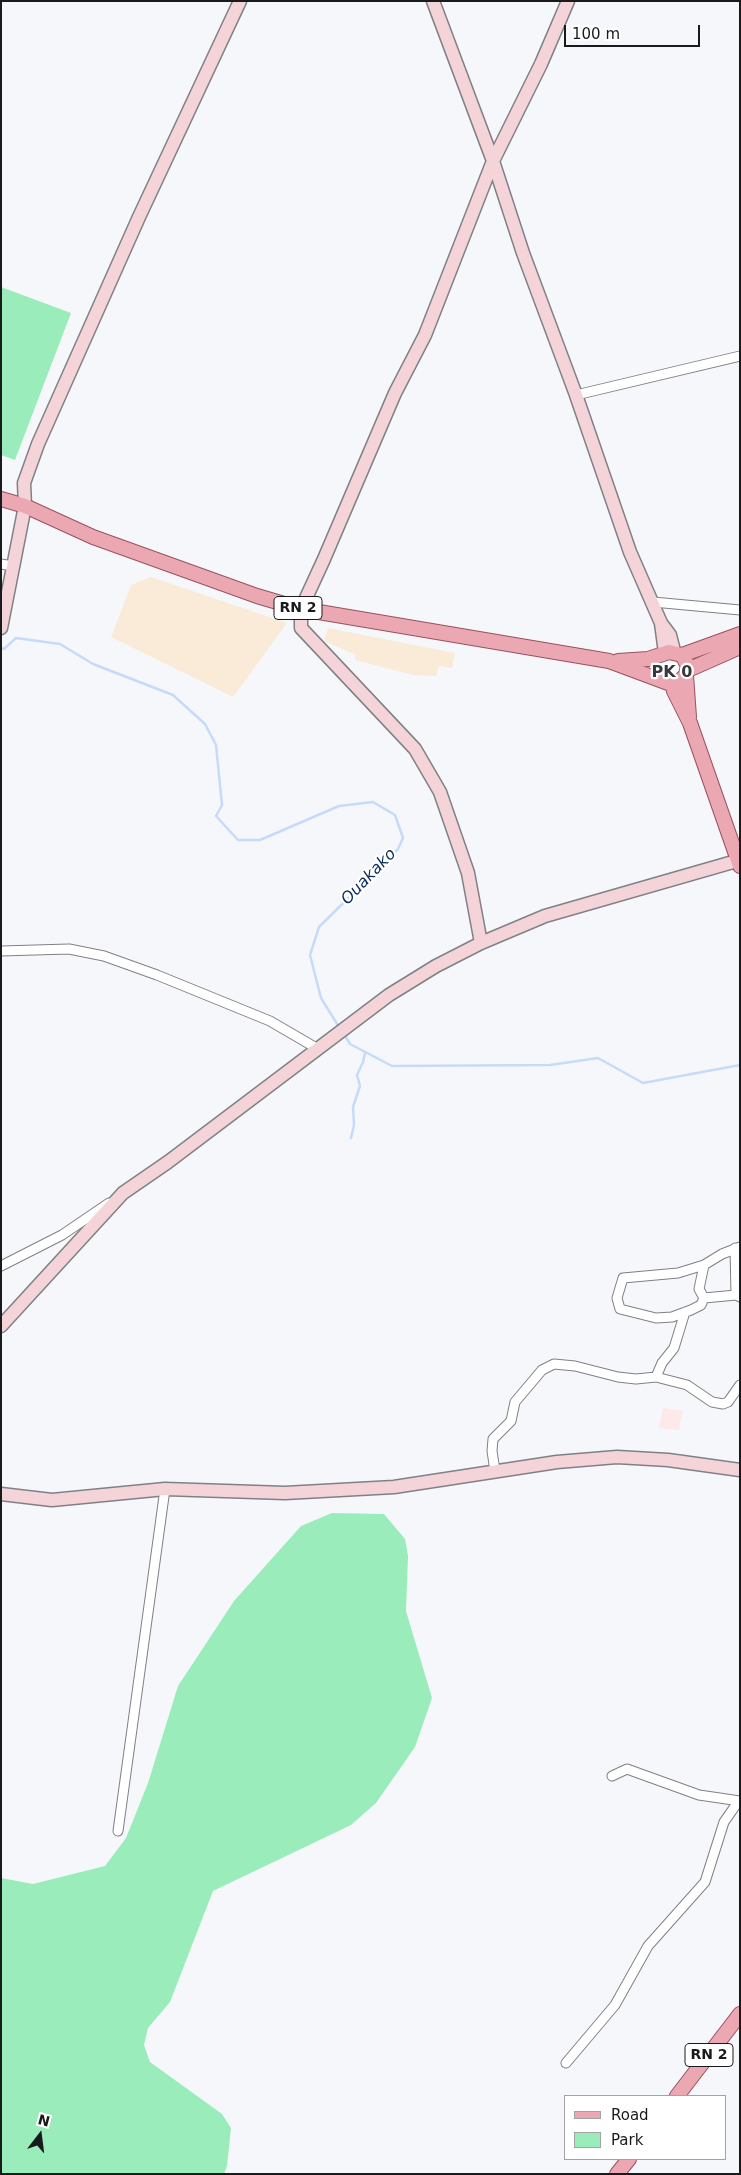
<!DOCTYPE html>
<html>
<head>
<meta charset="utf-8">
<style>
  body { margin:0 }
  #map { position:relative; width:741px; height:2175px; overflow:hidden; background:#f6f7fb; font-family:"DejaVu Sans",sans-serif }
  canvas { display:block }
  .frame { position:absolute; inset:0; border:2px solid #191a1b; pointer-events:none }
  .legend { position:absolute; left:564px; top:2095px; width:162px; height:65px; box-sizing:border-box; background:#fff; border:1px solid #a3a3a4; margin:0; padding:6px 9px; list-style:none; font-size:15px; color:#191a1b }
  .legend li { display:flex; align-items:center; gap:10px; height:25px }
  .legend b { width:25px; border:1px solid #a3a3a4 }
  .north { position:absolute; left:15px; top:2110px; width:50px; height:50px; -webkit-text-stroke:4px #fff; paint-order:stroke; rotate:15deg; font-size:14px; font-weight:700; line-height:20px; text-align:center; color:#191a1b }
  .north::after { content:''; display:block; margin:auto; width:18px; height:22px; background:#191a1b; clip-path:polygon(50% 0,100% 100%,50% 72%,0 100%) }
  .scale { position:absolute; left:564px; top:25px; width:136px; height:22px; box-sizing:border-box; border:2px solid #191a1b; border-top:0; padding-left:6px; font-size:15px; line-height:18px; white-space:nowrap; color:#191a1b; -webkit-text-stroke:4px #fff; paint-order:stroke }
</style>
</head>
<body>
<div id="map">
<canvas width="741" height="2175"></canvas>
<div class="frame"></div>
<ul class="legend">
<li><b style="height:6px;background:#eba8b3"></b>Road</li>
<li><b style="height:14px;background:#9aedba"></b>Park</li>
</ul>
<div class="north">N</div>
<div class="scale">100 m</div>
</div>
<script>
const g = document.querySelector('canvas').getContext('2d');
g.lineJoin = 'round';
function paint(path, color) { g.fillStyle = color; g.fill(path, 'evenodd'); }
const poly = rows => new Path2D(rows.map(r => 'M' + r).join(''));
function stroke(path, color, width, dash) { g.strokeStyle = color; g.lineWidth = width; g.lineCap = dash ? 'butt' : 'round'; g.setLineDash(dash || []); g.stroke(path); }
function label(font, color, halo, rows, align = 'center') {
  g.font = font + ' "DejaVu Sans",sans-serif'; g.lineWidth = 4.5; g.setLineDash([]); g.textBaseline = 'middle'; g.strokeStyle = halo; g.fillStyle = color; for (const [text, x, y, turn = 0] of rows) {
    g.save(); g.translate(x, y); g.rotate((+turn || 0) * Math.PI / 180); g.textAlign = isNaN(turn) ? turn : align; if (halo) g.strokeText(text, 0, 0); g.fillText(text, 0, 0); g.restore();
  }
}
paint(poly([
  [151,577,287,623,233,697,111,637,131,585],
  [328,628,455,653,452,668,439,666,436,676,413,675,355,660,356,655,324,641]
]), '#faebd8');
paint(poly([
  [663,1408,683,1411,679,1430,659,1428]
]), '#fee8e8');
paint(poly([
  [1,287,71,313,15,460,1,455],
  [332,1513,384,1514,405,1539,408,1556,406,1611,432,1698,415,1747,376,1803,351,1825,213,1891,170,2002,148,2028,144,2045,150,2062,222,2114,231,2128,227,2166,224,2174,1,2174,1,1878,33,1884,105,1866,126,1838,148,1783,178,1686,234,1601,301,1526]
]), '#9aedba');
stroke(poly([
  [1,648,4,649,16,638,60,644,93,664,173,695,205,724,216,745,222,805,216,816,238,840,260,840,339,806,373,802,395,815,403,838,398,849,319,927,310,955,321,998,339,1027],
  [344,1034,350,1044,392,1066,550,1065,598,1058,643,1083,740,1065],
  [351,1138,354,1125,353,1107,360,1086,357,1075,363,1062,365,1053]
]), '#c5dbfa', 2.5);
const street = poly([
  [576,395,740,356],
  [1,564,13,566],
  [653,602,740,610],
  [1,951,69,949,104,956,157,975,270,1021,318,1049],
  [735,1248,736,1295,740,1297],
  [704,1265,699,1289,704,1298,736,1295],
  [1,1266,62,1235,109,1203],
  [704,1298,701,1305,691,1310,672,1317,656,1318,620,1309,617,1298,623,1278,678,1273,704,1265,722,1254,740,1247],
  [685,1312,674,1348,662,1363,656,1377,687,1385,712,1402,723,1404,728,1402,740,1385],
  [495,1471,492,1451,493,1439,511,1421,515,1402,542,1370,554,1364,575,1366,618,1377,636,1379,656,1377],
  [612,1776,627,1769,699,1795,740,1801],
  [118,1831,165,1489],
  [566,2063,615,2005,648,1946,705,1882,724,1822,738,1802]
]);
const secondary = poly([
  [433,1,493,161,523,253,576,395,630,552,661,623,670,635,674,651],
  [661,623,665,653],
  [1,628,25,506,24,483,38,444,139,217,240,1],
  [481,943,468,873,440,792,415,749,301,628,301,609,324,559,395,393,425,335,493,161,541,64,568,1],
  [1,1326,123,1193,168,1162,389,995,436,966,481,943,545,916,740,860],
  [1,1494,52,1500,165,1489,285,1493,394,1487,557,1462,617,1457,668,1460,740,1470]
]);
const primary = poly([
  [1,499,25,506,93,537,257,596,301,609,609,661,668,683,680,681,686,675],
  [682,655,740,634],
  [618,661,648,659,669,652,682,655,688,666,686,675,689,717],
  [688,670,740,647],
  [672,683,674,691,690,723,740,866],
  [677,2096,740,2014],
  [617,2174,629,2159]
]);
stroke(street, '#808185', 11);
stroke(secondary, '#808185', 15);
stroke(primary, '#99515d', 16);
stroke(street, '#fff', 9);
stroke(secondary, '#f5d4d9', 12);
stroke(primary, '#eba8b3', 14);
for (const [x, y, w] of [
  [298,608,48],
  [709,2055,48]
]) { const box = new Path2D(); box.roundRect(x - w / 2, y - 11.5, w, 23, 4); g.fillStyle = '#fff'; g.fill(box); stroke(box, '#191a1b', 1); }
label('bold 14px', '#191a1b', null, [
  ["RN 2",298,608],
  ["RN 2",709,2055]
]);
label('bold 16px', '#37383b', '#fff', [
  ["PK 0",672,673]
]);
label('italic 16px', '#092d5b', '#fff', [
  ["Ouakako",369,877,-46]
]);
</script>
</body>
</html>
